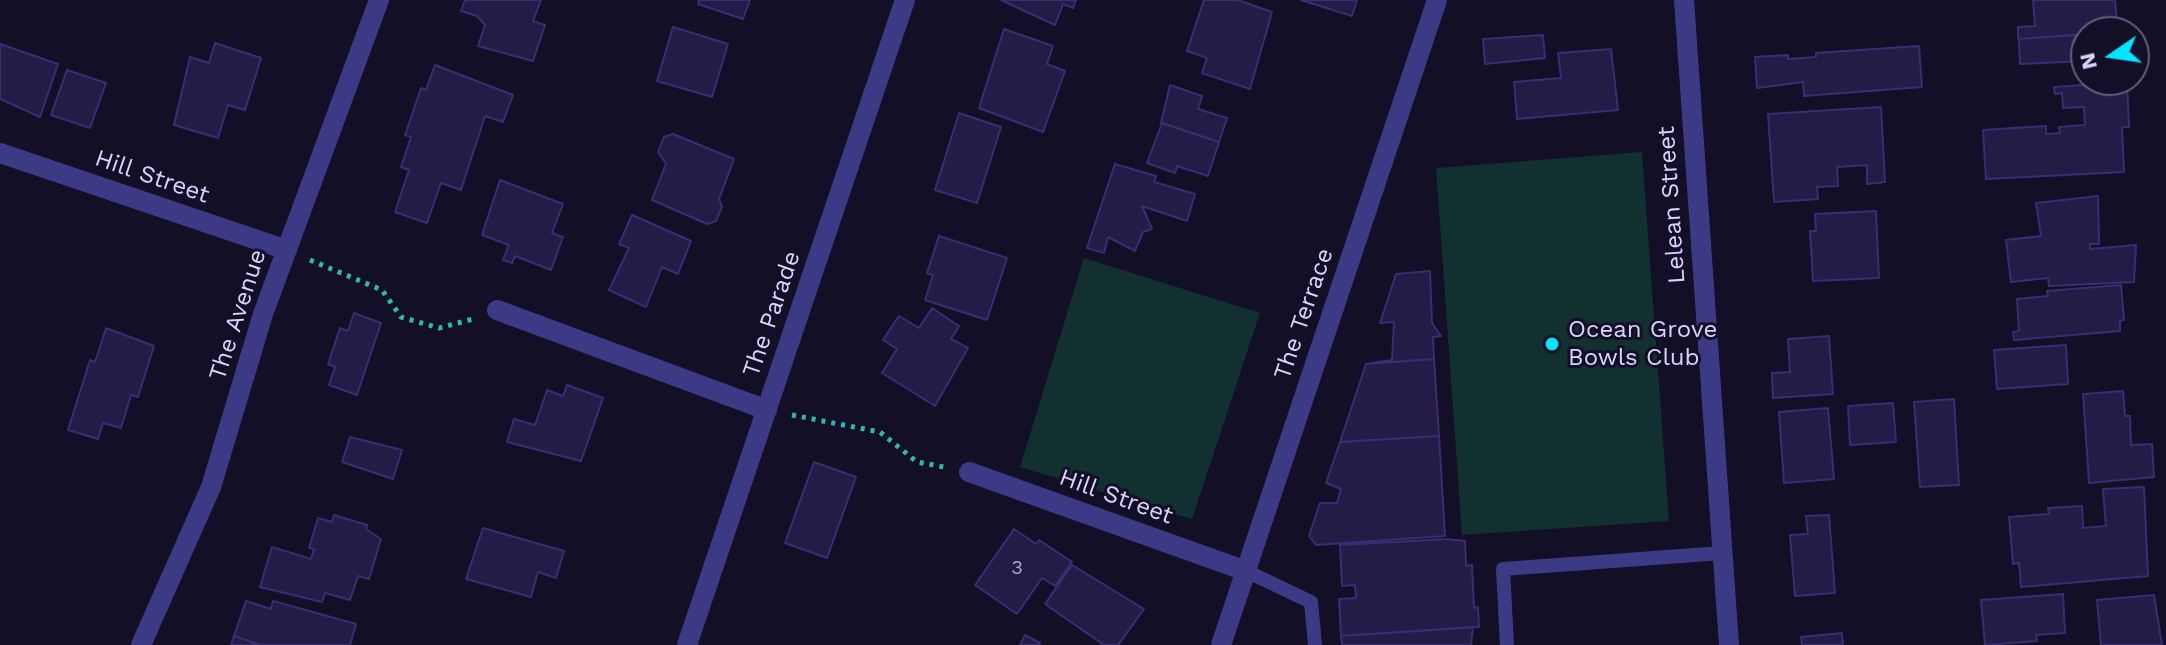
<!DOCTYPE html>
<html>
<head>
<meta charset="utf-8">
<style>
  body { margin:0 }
  #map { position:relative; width:2166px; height:645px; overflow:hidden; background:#130f26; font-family:"Work Sans",sans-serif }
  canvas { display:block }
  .north { position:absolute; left:2070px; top:16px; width:80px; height:80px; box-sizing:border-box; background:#130f26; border:2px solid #625e7d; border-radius:50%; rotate:257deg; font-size:22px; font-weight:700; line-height:32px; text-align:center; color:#d9d4ff }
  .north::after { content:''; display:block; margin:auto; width:28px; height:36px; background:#00e5ff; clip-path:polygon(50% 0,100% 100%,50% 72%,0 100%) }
</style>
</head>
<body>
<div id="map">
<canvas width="2166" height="645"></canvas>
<div class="north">N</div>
</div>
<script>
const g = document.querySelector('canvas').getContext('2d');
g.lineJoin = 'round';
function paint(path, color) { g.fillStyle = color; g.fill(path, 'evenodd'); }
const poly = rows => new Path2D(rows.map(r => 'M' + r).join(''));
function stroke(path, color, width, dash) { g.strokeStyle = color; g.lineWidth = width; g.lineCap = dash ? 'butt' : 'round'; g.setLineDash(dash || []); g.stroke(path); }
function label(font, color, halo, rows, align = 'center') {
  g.font = font + ' "Work Sans",sans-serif'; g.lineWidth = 6; g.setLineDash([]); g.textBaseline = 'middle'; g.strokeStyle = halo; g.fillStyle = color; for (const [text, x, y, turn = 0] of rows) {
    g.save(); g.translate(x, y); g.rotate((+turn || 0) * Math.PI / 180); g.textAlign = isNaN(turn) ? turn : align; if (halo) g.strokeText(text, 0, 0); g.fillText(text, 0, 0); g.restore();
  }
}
paint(poly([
  [1642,152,1669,521,1462,535,1436,168],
  [1084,258,1260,313,1192,519,1020,467]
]), '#12302f');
const building = poly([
  [465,0,541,0,533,21,545,25,533,61,478,46,485,25,477,16,461,11,465,0],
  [699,0,750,0,743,19,698,4,699,0],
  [1001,0,1076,0,1073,8,1063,4,1055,25,1001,0],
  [1204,0,1238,0,1272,12,1250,89,1202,73,1207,58,1187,51,1204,0],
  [1301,0,1357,0,1352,16,1301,0],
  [2033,0,2115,0,2117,21,2122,21,2123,32,2018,39,2018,27,2035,26,2033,0],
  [673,27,728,44,712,97,657,81,673,27],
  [1004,29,1053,46,1047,64,1065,71,1043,132,979,108,1004,29],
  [2086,34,2086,61,2020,64,2019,39,2086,34],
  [1543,35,1545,58,1485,64,1483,39,1543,35],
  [215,43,261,58,245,110,228,105,218,138,174,125,190,57,209,63,215,43],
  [0,44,58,64,40,117,0,99,0,44],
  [1919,46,1922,87,1804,96,1803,82,1757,88,1755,57,1788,55,1788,59,1816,57,1816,53,1919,46],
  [1611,49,1618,110,1517,119,1514,82,1561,78,1558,53,1611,49],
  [435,65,513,95,503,122,485,116,461,190,441,183,427,223,395,212,409,170,401,167,411,137,405,135,421,88,426,90,435,65],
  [67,70,106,83,90,128,51,115,67,70],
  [2127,82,2129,127,2122,127,2124,172,1986,179,1983,130,2046,126,2046,134,2060,133,2059,127,2085,125,2084,107,2063,108,2062,93,2055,94,2054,87,2127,82],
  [1170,85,1202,96,1198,109,1227,118,1219,142,1161,123,1170,85],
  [1881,107,1885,182,1867,184,1867,165,1837,167,1838,186,1817,187,1818,199,1774,202,1768,114,1881,107],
  [959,113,1001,127,977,203,935,190,959,113],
  [1162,123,1219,142,1208,176,1177,166,1175,173,1147,163,1162,123],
  [673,134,734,159,719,199,722,207,716,221,707,224,652,200,666,164,658,152,664,137,673,134],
  [1115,164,1156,176,1154,182,1195,194,1187,221,1142,206,1152,229,1143,232,1135,251,1108,237,1104,253,1087,248,1115,164],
  [500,180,563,204,552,233,563,237,551,270,515,256,512,263,503,260,509,245,482,235,500,180],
  [2098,196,2099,244,2090,244,2090,249,2136,245,2134,282,2049,286,2048,278,2011,282,2006,240,2041,236,2036,203,2098,196],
  [1876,211,1879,278,1813,281,1810,231,1816,231,1815,214,1876,211],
  [632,215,691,241,678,274,662,267,646,307,609,290,629,248,619,244,632,215],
  [939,236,1007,258,987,320,925,300,933,275,927,273,939,236],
  [1430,271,1432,323,1441,336,1433,337,1434,359,1366,364,1392,360,1394,322,1380,323,1396,274,1430,271],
  [2121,285,2124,320,2120,321,2120,331,2014,340,2013,332,2019,331,2017,299,2048,296,2047,291,2121,285],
  [932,308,959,326,951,339,968,348,935,406,882,373,897,349,883,340,899,316,919,328,932,308],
  [354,313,381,323,357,395,329,385,335,367,328,364,340,328,348,331,354,313],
  [106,328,154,346,138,397,131,395,121,428,103,423,98,439,68,430,90,360,95,362,106,328],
  [1829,336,1833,394,1773,398,1772,373,1790,372,1788,339,1829,336],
  [2066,345,2068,384,1997,389,1994,350,2066,345],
  [1434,359,1439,436,1340,442,1366,364,1434,359],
  [567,385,603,398,581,461,507,442,514,419,535,425,547,390,563,396,567,385],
  [2123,391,2125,416,2130,416,2131,445,2152,444,2154,477,2089,483,2083,394,2123,391],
  [1954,399,1959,485,1920,487,1914,402,1954,399],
  [1893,403,1896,442,1850,445,1848,406,1893,403],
  [1828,408,1834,479,1784,483,1779,412,1828,408],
  [1439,436,1445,536,1316,545,1309,536,1320,503,1337,503,1341,489,1326,483,1340,442,1439,436],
  [350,437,402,450,393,479,342,462,350,437],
  [814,462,856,477,827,558,785,543,814,462],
  [2144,487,2148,576,2021,587,2019,563,2013,564,2009,517,2049,514,2048,508,2082,506,2083,528,2106,526,2103,489,2144,487],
  [334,515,367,525,366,529,381,539,369,579,358,576,350,600,325,593,322,602,260,587,272,547,311,559,314,549,309,548,318,518,332,522,334,515],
  [1829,515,1835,593,1795,596,1790,535,1808,534,1806,516,1829,515],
  [483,528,564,551,556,578,538,572,531,597,466,579,483,528],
  [1014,529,1036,544,1039,540,1072,562,1055,586,1042,578,1017,614,975,585,1014,529],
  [1446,539,1465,541,1466,566,1472,565,1474,608,1478,607,1479,627,1341,636,1339,599,1356,598,1355,585,1342,586,1340,545,1446,539],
  [1072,565,1144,609,1118,645,1104,645,1045,604,1072,565],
  [2063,594,2065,633,2036,635,2037,641,1985,645,1981,600,2063,594],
  [2154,595,2162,645,2101,645,2097,600,2154,595],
  [246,601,271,609,273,601,356,624,350,645,260,645,234,636,246,601],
  [1473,627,1471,645,1342,645,1341,636,1473,627],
  [1842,633,1843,645,1802,645,1801,637,1842,633],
  [1025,635,1040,643,1039,645,1020,645,1025,635],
  [234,636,260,645,231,645,234,636]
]);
paint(building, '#241b47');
stroke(building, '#3b2d73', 2);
stroke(poly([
  [310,260,382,290,401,317,439,328,473,319],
  [792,415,880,432,917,462,944,467]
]), '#2fb8b0', 5, [4, 6]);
stroke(poly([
  [1246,571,1311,602,1315,645],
  [1507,645,1503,569,1722,553]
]), '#3d3a85', 14);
stroke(poly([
  [1684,0,1729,645],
  [0,153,287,250],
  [497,310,767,410],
  [969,472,1246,571],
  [141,645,211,487,263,314,379,0],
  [687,645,905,0],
  [1221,645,1437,0]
]), '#3d3a85', 20);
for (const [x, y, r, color] of [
  [1552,344,8,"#00e5ff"]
]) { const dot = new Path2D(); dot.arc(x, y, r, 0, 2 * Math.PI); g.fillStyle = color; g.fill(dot); stroke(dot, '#130f26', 3); }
label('20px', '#aca6d1', null, [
  ["3",1017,568]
]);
label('24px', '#d9d4ff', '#130f26', [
  ["Hill Street",152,177,19],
  ["Lelean Street",1672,205,-94],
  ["The Parade",772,314,-71],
  ["The Terrace",1304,314,-71],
  ["The Avenue",238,315,-72],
  ["Hill Street",1116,497,20]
]);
label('24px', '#d9d4ff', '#130f26', [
  ["Ocean Grove",1568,330],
  ["Bowls Club",1568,358]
], 'left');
</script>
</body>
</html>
